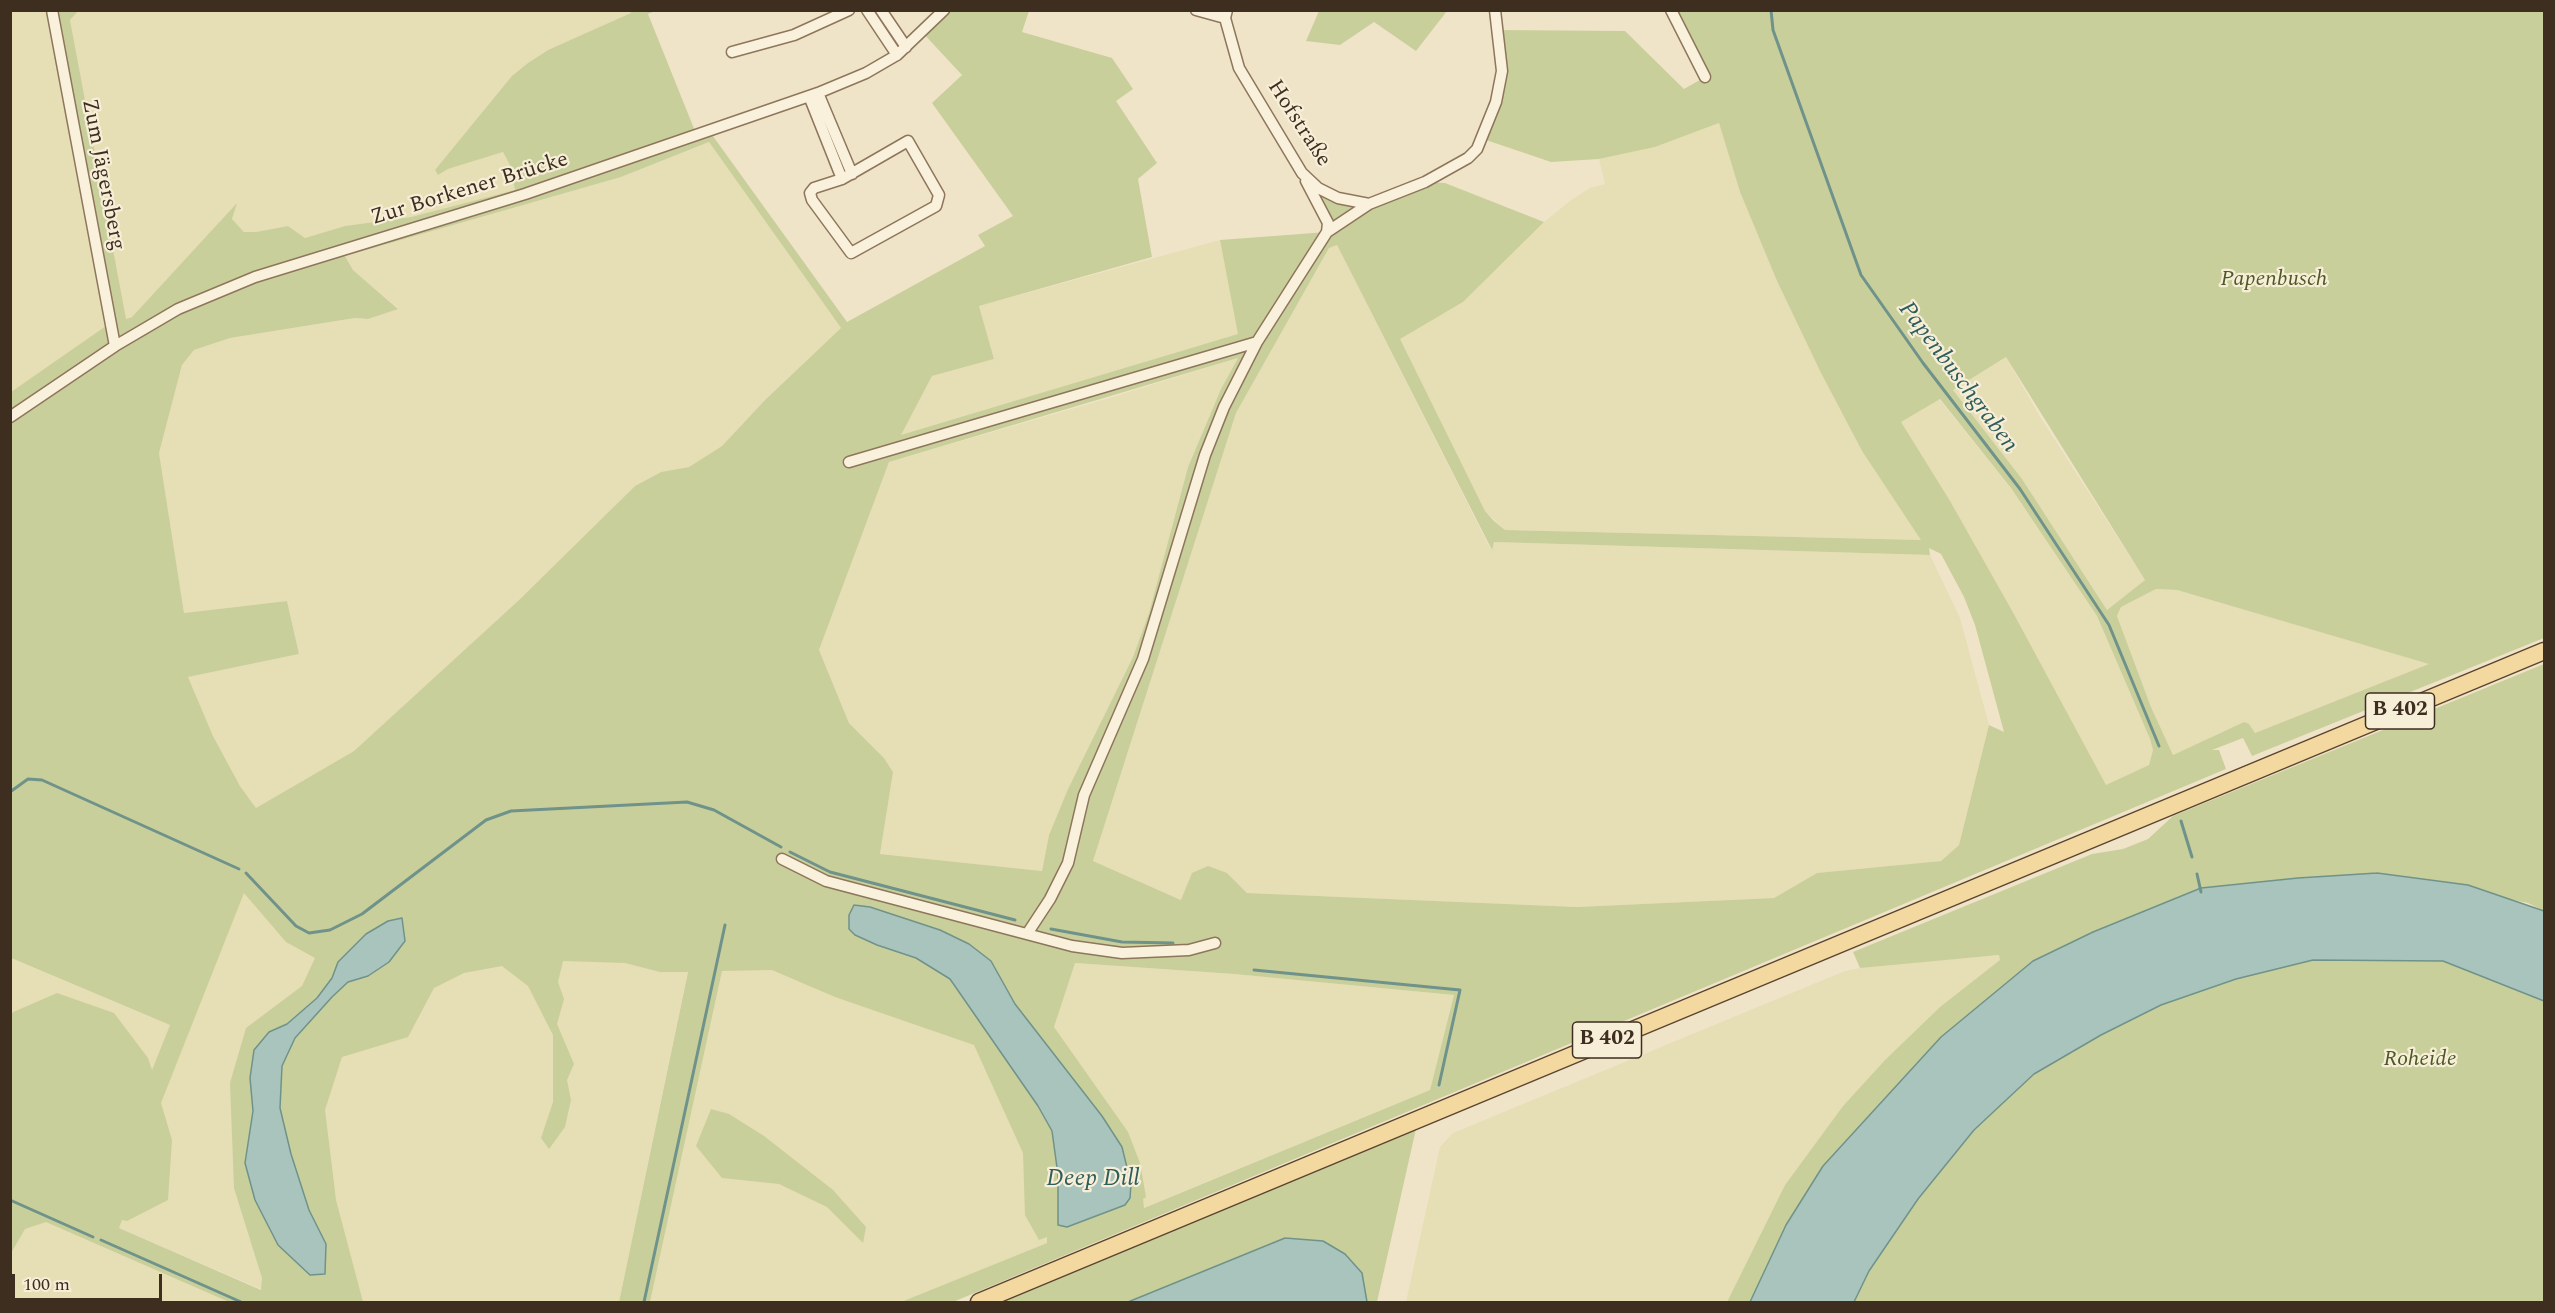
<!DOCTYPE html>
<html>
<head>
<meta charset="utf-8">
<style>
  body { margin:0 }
  #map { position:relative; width:2555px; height:1313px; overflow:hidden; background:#f0e4c8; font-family:Spectral,serif }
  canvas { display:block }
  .frame { position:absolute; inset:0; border:12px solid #3d2e20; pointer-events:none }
  .scale { position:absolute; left:12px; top:1274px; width:150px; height:27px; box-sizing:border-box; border:3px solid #3d2e20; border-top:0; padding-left:8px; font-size:18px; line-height:21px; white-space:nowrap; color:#3d2e20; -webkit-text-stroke:4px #f7eed8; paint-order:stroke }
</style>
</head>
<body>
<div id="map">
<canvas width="2555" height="1313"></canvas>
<div class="frame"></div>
<div class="scale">100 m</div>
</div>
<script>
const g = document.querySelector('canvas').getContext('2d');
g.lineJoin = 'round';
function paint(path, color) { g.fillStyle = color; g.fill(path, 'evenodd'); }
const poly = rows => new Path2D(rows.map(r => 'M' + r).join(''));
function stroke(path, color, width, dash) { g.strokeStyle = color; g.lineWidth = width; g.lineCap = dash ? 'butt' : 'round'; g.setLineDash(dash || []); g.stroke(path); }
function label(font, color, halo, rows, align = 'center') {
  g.font = font + ' Spectral,serif'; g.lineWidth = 4.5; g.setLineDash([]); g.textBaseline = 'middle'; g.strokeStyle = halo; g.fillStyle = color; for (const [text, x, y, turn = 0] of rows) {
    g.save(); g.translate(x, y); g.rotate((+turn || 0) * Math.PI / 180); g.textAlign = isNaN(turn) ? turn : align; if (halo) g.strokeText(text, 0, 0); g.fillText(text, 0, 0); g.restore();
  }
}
paint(poly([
  [78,10,630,10,632,13,548,50,528,63,435,170,438,175,448,169,503,152,510,164,515,190,411,217,345,226,305,238,288,226,256,232,244,232,232,219,236,205,132,317,125,319,70,20],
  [11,11,46,11,106,327,11,392],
  [1719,123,1740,192,1777,281,1820,371,1862,451,1922,540,1505,530,1485,511,1399,339,1463,302,1544,222,1570,201,1590,188,1605,184,1599,159,1655,147],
  [709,142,841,328,765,400,722,446,689,467,661,472,635,486,519,600,354,751,256,808,240,786,213,736,188,677,299,654,287,601,184,613,159,453,182,365,194,350,230,338,355,318,368,319,398,308,353,270,345,256,621,177],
  [1220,240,1239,334,900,436,932,376,994,359,979,306],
  [1337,245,1491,550,1494,542,1930,555,1960,618,1989,725,1959,845,1941,861,1817,873,1774,898,1577,907,1247,893,1227,873,1192,873,1182,900,1093,861,1236,413,1329,248],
  [2006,357,2039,415,2145,580,2107,610,2022,479,1953,390],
  [1238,358,1221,389,1188,467,1149,613,1133,657,1068,789,1049,835,1042,871,880,854,893,772,884,758,849,723,819,650,889,462,1106,399],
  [1939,399,2011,488,2097,616,2150,739,2153,750,2149,765,2106,786,2015,616,1900,422],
  [2156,589,2177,590,2430,664,2255,733,2249,725,2244,722,2173,755,2151,707,2117,616,2121,607],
  [244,892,321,961,291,1302,119,1228,156,1115],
  [732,924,951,998,1047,1168,1047,1243,901,1302,650,1302],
  [697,927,619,1302,347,1302,291,1095,400,974],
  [2000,955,2000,961,1940,1007,1885,1060,1843,1106,1785,1185,1727,1302,1406,1302,1440,1147,1453,1133,1845,971,1871,966],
  [10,958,170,1025,94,1217,11,1181],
  [1074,963,1234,974,1454,995,1430,1090,1143,1208,1142,1181,1086,1078,1054,1027],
  [10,1206,95,1243,229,1302,11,1302]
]), '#e6deb5');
paint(poly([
  [657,10,648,14,697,136,710,132,847,322,985,246,978,235,1013,216,932,103,962,75,922,32,944,11,1029,11,1022,32,1112,58,1133,89,1116,101,1157,163,1138,179,1152,257,979,306,994,359,932,376,901,435,1238,334,1220,240,1327,232,1302,173,1318,188,1368,204,1425,182,1445,183,1544,222,1463,302,1400,339,1485,511,1494,521,1505,530,1921,540,1862,451,1820,371,1777,281,1740,192,1719,123,1655,147,1599,159,1551,162,1483,139,1496,102,1499,30,1625,31,1684,89,1705,77,1671,11,2544,11,2544,638,2252,756,2243,738,2212,750,2219,750,2226,769,953,1302,901,1302,1047,1243,1047,1237,1039,1240,1025,1215,1023,1153,974,1045,835,997,772,970,722,971,650,1302,619,1302,688,972,660,972,625,963,563,961,558,982,564,999,557,1024,574,1064,567,1080,571,1100,565,1127,549,1149,541,1138,553,1102,553,1035,528,986,502,966,464,973,434,988,408,1037,342,1057,325,1110,336,1200,363,1302,229,1302,46,1222,25,1229,11,1253,11,1013,57,993,114,1013,148,1058,152,1070,170,1025,11,958,11,392,106,326,46,11,78,11,70,20,126,319,132,317,237,203,232,219,244,232,256,232,288,226,305,238,345,226,411,217,515,190,510,165,503,152,448,169,438,175,435,170,512,76,528,63,548,50,631,13,630,11],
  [709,142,841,328,765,400,722,446,689,467,661,472,635,486,519,600,354,751,256,808,240,786,213,736,188,677,299,654,287,601,184,613,159,453,182,365,194,350,230,338,355,318,368,319,398,309,353,270,345,256,621,177],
  [1337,245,1492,550,1494,542,1930,555,1929,548,1941,554,1964,597,1975,625,2004,732,1989,725,1959,845,1941,861,1817,873,1774,898,1577,907,1247,893,1227,873,1208,866,1192,873,1181,900,1093,861,1236,413,1329,248],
  [2006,357,2145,580,2107,610,2022,479,1953,390],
  [1238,358,1221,389,1188,467,1149,613,1133,657,1068,789,1049,835,1042,871,880,854,893,772,884,758,849,723,819,650,889,462],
  [1940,399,2011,488,2097,616,2150,739,2153,750,2149,765,2106,785,2015,616,1950,501,1901,422],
  [2156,589,2177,590,2429,664,2255,733,2249,724,2244,722,2173,755,2151,707,2117,616,2121,607],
  [244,893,286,942,315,958,302,986,246,1028,230,1083,234,1188,262,1278,261,1290,119,1228,122,1220,127,1221,168,1200,172,1140,161,1103],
  [1075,963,1234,974,1454,995,1430,1090,1144,1208,1143,1199,1146,1197,1140,1163,1128,1132,1054,1027],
  [1319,11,1319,10,1447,11,1416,51,1374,22,1340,45,1306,41],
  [2544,664,2544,911,2528,903,2377,873,2298,878,2201,888,1786,1225,1750,1302,1727,1302,1785,1185,1843,1106,1885,1060,1940,1007,2000,960,1999,955,1860,968,1853,952,2092,854,2123,849,2148,839,2173,816],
  [2313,960,2443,961,2544,1001,2544,1302,1854,1302,1869,1271,1918,1199,1974,1130,2034,1074,2101,1035,2161,1005,2236,979],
  [711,1109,729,1114,764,1136,833,1190,866,1227,863,1243,827,1207,779,1184,722,1178,696,1146],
  [1418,1120,1377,1302,978,1302]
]), '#c9cf9b');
const water = poly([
  [2377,873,2468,885,2544,911,2544,1001,2443,961,2313,960,2236,979,2161,1005,2101,1035,2034,1074,1974,1130,1918,1199,1869,1271,1854,1302,1750,1302,1786,1225,1823,1166,1941,1037,2033,961,2093,932,2201,888,2298,878,2377,873],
  [854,905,870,907,940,930,969,944,991,961,1015,1004,1102,1116,1122,1147,1131,1184,1130,1198,1125,1205,1067,1227,1058,1225,1058,1175,1052,1131,1038,1106,950,979,916,958,877,945,855,935,849,929,849,915,854,905],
  [402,918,405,941,389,962,368,976,348,982,332,997,295,1038,282,1066,280,1108,291,1154,309,1210,326,1244,325,1274,310,1275,278,1245,255,1200,245,1163,253,1111,250,1078,254,1050,269,1032,287,1024,317,998,332,978,338,962,366,934,388,921,402,918],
  [1285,1238,1323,1241,1345,1254,1362,1273,1367,1302,1128,1302,1285,1238]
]);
paint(water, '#a9c4bc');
stroke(water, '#6f938a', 1.5);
stroke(poly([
  [1771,10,1773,30,1861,275,1923,363,2020,489,2109,625,2159,746],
  [10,792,28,779,42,780,239,869],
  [2181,821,2192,857],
  [790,852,830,872,1015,920],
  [246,873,296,926,309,933,330,930,362,914,486,820,511,811,687,802,714,810,781,847],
  [2197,874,2201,892],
  [1051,929,1122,942,1173,943],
  [1254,970,1460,990,1439,1085],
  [10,1200,93,1237],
  [101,1240,241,1302],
  [644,1302,725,925]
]), '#6f938a', 3);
const minor = poly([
  [52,10,115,346],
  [867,10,897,55],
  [881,10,906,47],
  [1196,10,1225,18],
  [1227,10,1225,18,1239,68,1302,173,1318,188,1338,198,1369,204,1425,182,1468,158,1477,149,1496,102,1502,71,1495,10],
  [1671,10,1705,77],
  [732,52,794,35,849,10],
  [818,93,852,174],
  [809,96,842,179],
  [908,141,939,195,936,206,851,253,812,200,810,193,814,188,842,179,908,141],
  [1306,181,1328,223,1327,232],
  [10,417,115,346,178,309,255,277,525,194,818,93,866,73,897,55,944,10],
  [849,462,1257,342],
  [782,859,826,881,1072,946,1122,953,1189,950,1215,943],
  [1027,934,1050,899,1068,863,1084,795,1143,659,1205,455,1224,407,1257,342,1327,232,1369,204]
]);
const primary = poly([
  [979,1302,2544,651]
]);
stroke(minor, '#8d765c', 13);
stroke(primary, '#5b4430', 19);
stroke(minor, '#faf1dc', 10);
stroke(primary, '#f3d9a0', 16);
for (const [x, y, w] of [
  [2400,711,69],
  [1607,1040,69]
]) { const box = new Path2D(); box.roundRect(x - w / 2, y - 18, w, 36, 4.5); g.fillStyle = '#f7eed8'; g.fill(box); stroke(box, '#3d2e20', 1.5); }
label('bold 21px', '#3d2e20', null, [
  ["B 402",2400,711],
  ["B 402",1607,1040]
]);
label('22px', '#3d2e20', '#f7eed8', [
  ["Hofstraße",1298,124,57],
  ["Zum Jägersberg",102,175,79],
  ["Zur Borkener Brücke",470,190,-17]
]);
label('italic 22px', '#4d5a26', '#f7eed8', [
  ["Papenbusch",2274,281],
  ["Roheide",2420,1061]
]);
label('italic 24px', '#2f5d5a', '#f7eed8', [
  ["Papenbuschgraben",1957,378,53],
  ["Deep Dill",1093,1180]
]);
</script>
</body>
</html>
